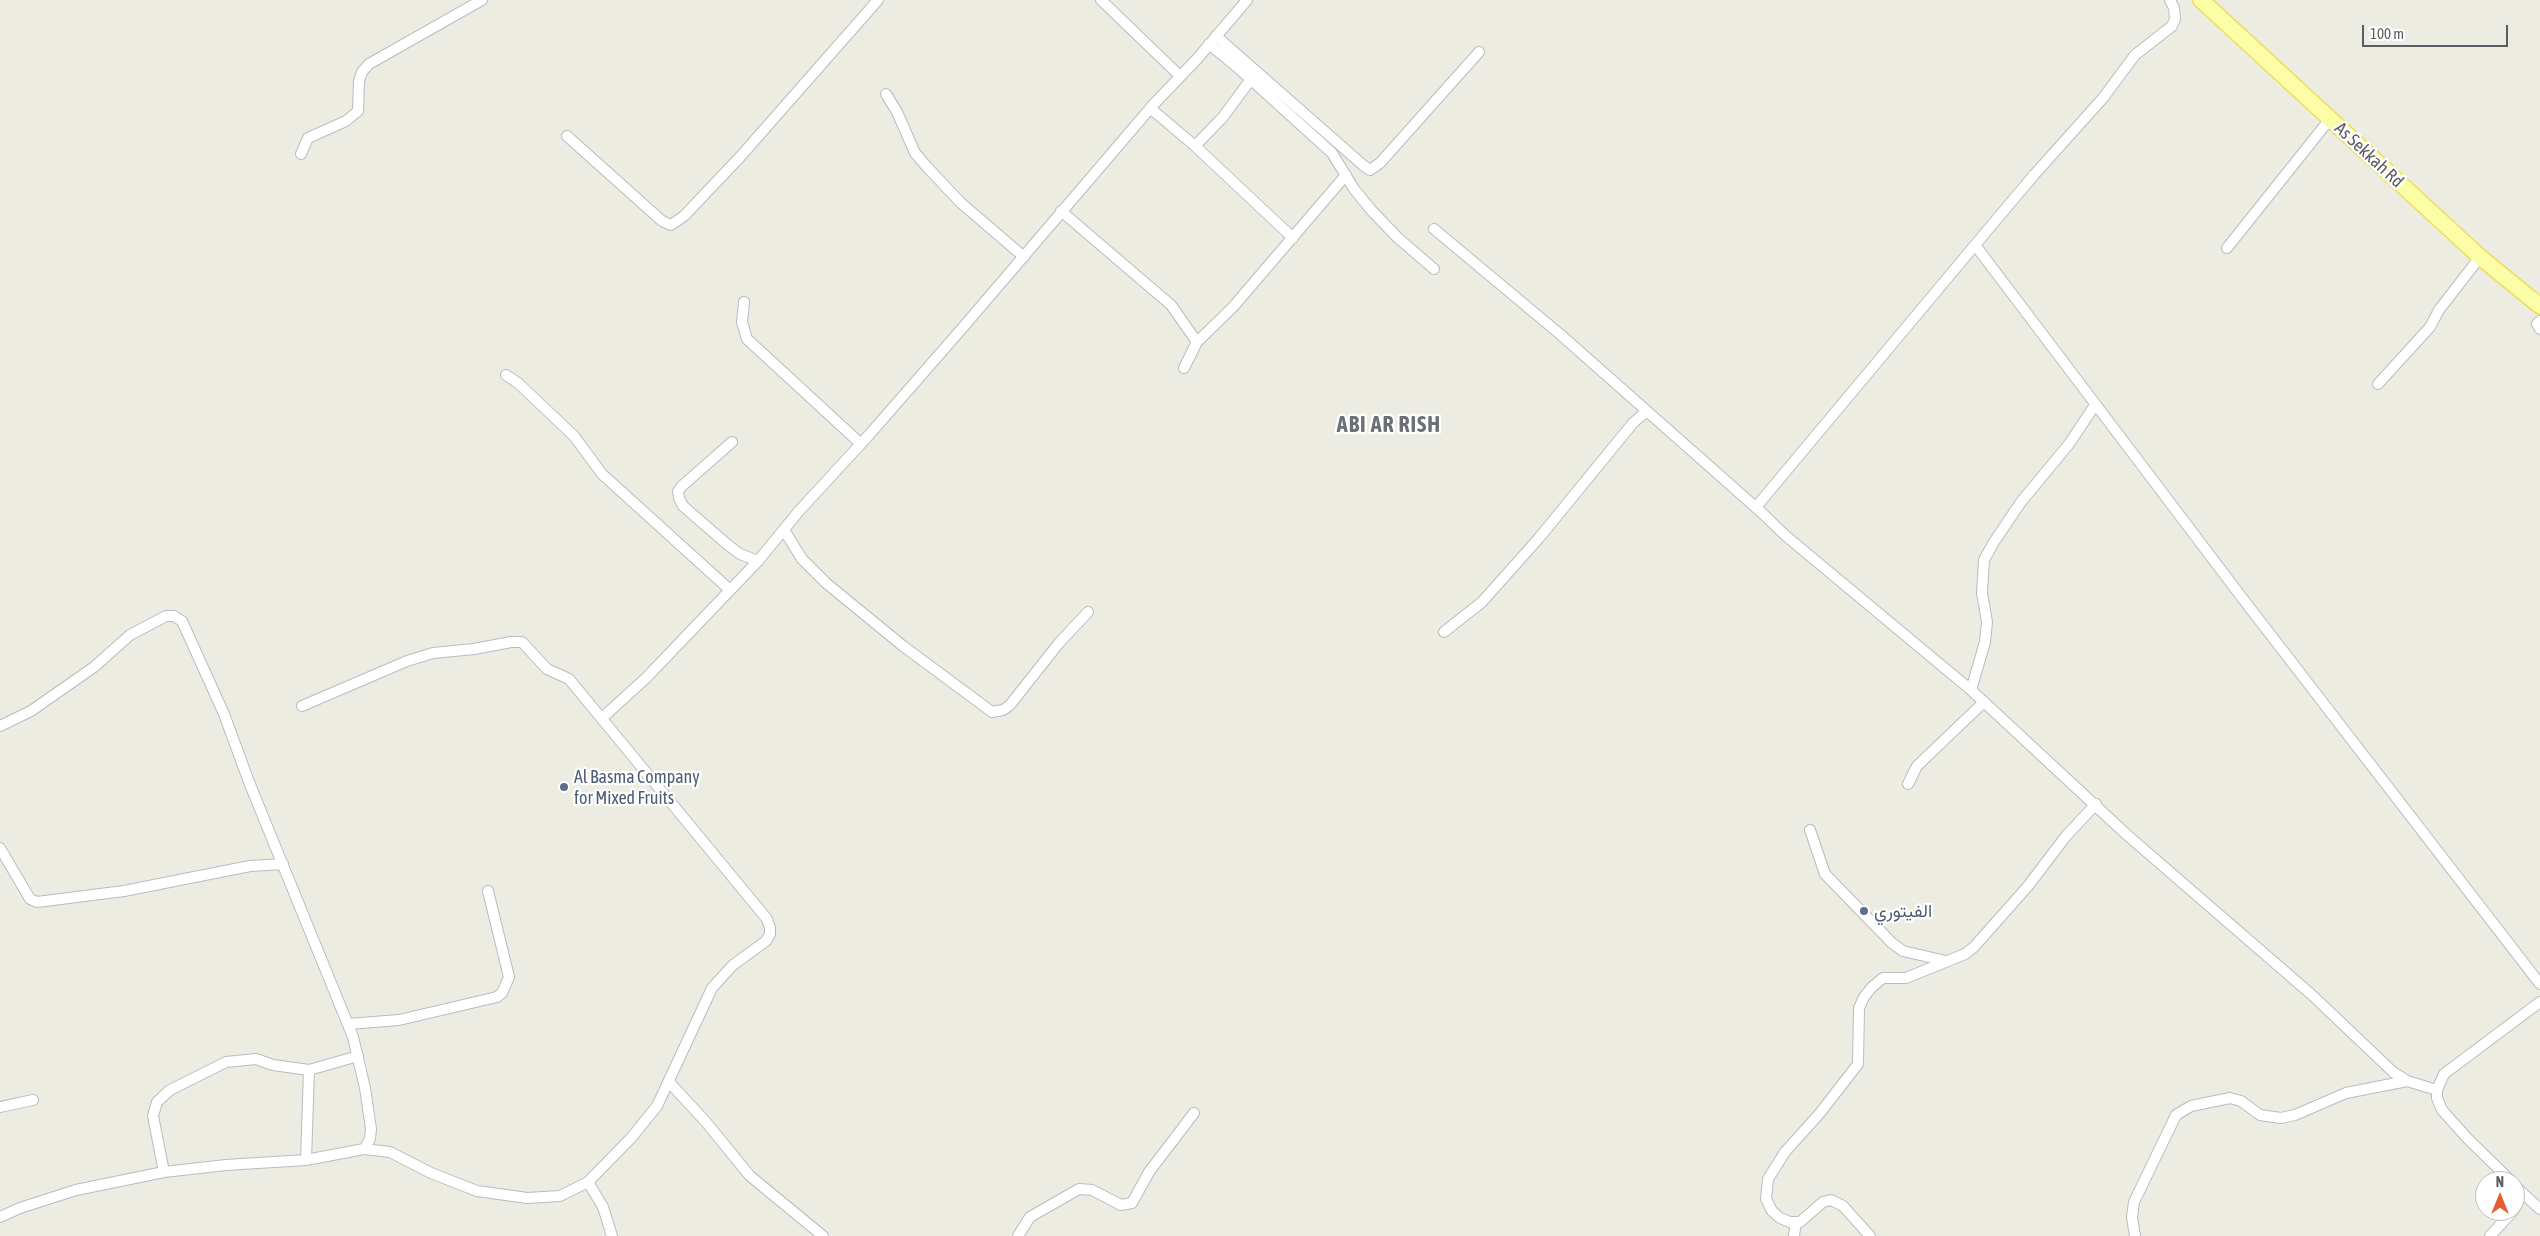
<!DOCTYPE html>
<html>
<head>
<meta charset="utf-8">
<style>
  body { margin:0 }
  #map { position:relative; width:2540px; height:1236px; overflow:hidden; background:#edece2; font-family:"Asap Condensed",sans-serif }
  canvas { display:block }
  .north { position:absolute; left:2475px; top:1171px; width:50px; height:50px; box-sizing:border-box; background:#fff; border:1px solid #bdbec1; border-radius:50%; rotate:0deg; font-size:14px; font-weight:700; line-height:20px; text-align:center; color:#5b5d63 }
  .north::after { content:''; display:block; margin:auto; width:18px; height:22px; background:#e55d30; clip-path:polygon(50% 0,100% 100%,50% 72%,0 100%) }
  .scale { position:absolute; left:2362px; top:25px; width:146px; height:22px; box-sizing:border-box; border:2px solid #5b5d63; border-top:0; padding-left:6px; font-size:15px; line-height:18px; white-space:nowrap; color:#5b5d63; -webkit-text-stroke:4px #fff; paint-order:stroke }
</style>
</head>
<body>
<div id="map">
<canvas width="2540" height="1236"></canvas>
<div class="north">N</div>
<div class="scale">100 m</div>
</div>
<script>
const g = document.querySelector('canvas').getContext('2d');
g.lineJoin = 'round';
const poly = rows => new Path2D(rows.map(r => 'M' + r).join(''));
function stroke(path, color, width, dash) { g.strokeStyle = color; g.lineWidth = width; g.lineCap = dash ? 'butt' : 'round'; g.setLineDash(dash || []); g.stroke(path); }
function label(font, color, halo, rows, align = 'center') {
  g.font = font + ' "Asap Condensed",Vazirmatn,sans-serif'; g.lineWidth = 4.5; g.setLineDash([]); g.textBaseline = 'middle'; g.strokeStyle = halo; g.fillStyle = color; for (const [text, x, y, turn = 0] of rows) {
    g.save(); g.translate(x, y); g.rotate((+turn || 0) * Math.PI / 180); g.textAlign = isNaN(turn) ? turn : align; if (halo) g.strokeText(text, 0, 0); g.fillText(text, 0, 0); g.restore();
  }
}
const street = poly([
  [1101,0,1180,76],
  [1216,36,1364,166,1370,170,1380,163,1479,52],
  [1209,44,1236,66,1332,153,1354,189,1372,211,1398,238,1434,269],
  [886,94,897,112,915,153,927,167,961,203,1024,257],
  [1150,108,1195,146,1223,117,1251,79],
  [567,136,662,221,671,225,684,216,740,157,878,0],
  [1195,146,1293,238],
  [301,154,308,138,346,121,358,111,359,81,362,72,369,64,482,0],
  [1061,211,1171,305,1197,342,1184,368],
  [1434,229,1561,335,1761,512,1786,536,1971,690,2126,834,2312,995,2393,1072,2407,1081,2437,1090],
  [1975,245,2034,175,2103,98,2135,55,2172,26,2175,19,2174,8,2170,0],
  [2227,248,2330,119],
  [744,302,742,322,747,339,861,444],
  [2540,321,2537,324,2540,329],
  [1197,342,1233,307,1346,175],
  [506,375,518,383,574,436,602,474,730,590],
  [2378,384,2430,327,2439,310,2480,257],
  [732,442,682,486,678,491,679,498,683,506,728,545,740,554,758,561],
  [1756,507,1975,245,2243,599,2540,984],
  [784,530,802,559,826,583,903,646,992,712,1003,710,1010,705,1059,643,1088,612],
  [1444,632,1482,602,1539,538,1633,423,1647,411],
  [1971,690,1985,642,1987,622,1982,593,1984,560,1994,542,2021,502,2069,444,2095,405],
  [302,706,407,661,433,653,474,649,511,642,522,642,547,669,569,679,767,919,770,928,770,934,766,941,733,965,712,988,657,1106,631,1138,588,1182,560,1196,527,1198,477,1191,431,1173,390,1152,364,1149],
  [602,718,646,678,758,561,799,511,869,435,965,325,1153,105,1197,59,1247,0],
  [0,726,31,711,94,667,130,635,166,616,174,616,182,621,224,714,249,782,353,1037,365,1088,371,1129,370,1139,364,1149,306,1160,226,1165,164,1172,76,1190,20,1208,0,1217],
  [1908,784,1917,766,1984,702],
  [1810,830,1825,874,1892,943,1903,951,1946,961],
  [0,848,30,899,37,902,124,891,250,866,283,864],
  [348,1024,399,1020,497,997,502,993,509,977,488,891],
  [309,1070,358,1056],
  [669,1082,705,1121,750,1176,823,1236],
  [0,1107,33,1100],
  [164,1172,153,1116,157,1102,170,1090,226,1062,256,1059,273,1065,309,1070,306,1160],
  [2511,1181,2468,1139,2442,1110,2437,1098,2437,1090,2444,1074,2540,1002],
  [588,1182,603,1207,612,1236],
  [2517,1188,2540,1209],
  [2515,1208,2519,1195,2515,1186],
  [1018,1236,1030,1217,1079,1189,1092,1190,1121,1205,1132,1203,1149,1172,1194,1113],
  [1794,1236,1796,1222],
  [1870,1236,1843,1206,1831,1200,1823,1202,1800,1222,1790,1222,1780,1218,1772,1211,1766,1199,1768,1179,1785,1152,1820,1113,1858,1064,1859,1008,1864,997,1872,987,1883,978,1906,978,1965,954,1974,947,2028,886,2066,836,2096,804],
  [2135,1236,2132,1217,2134,1202,2176,1115,2191,1106,2230,1098,2241,1101,2260,1115,2281,1118,2295,1115,2346,1093,2407,1081],
  [2490,1236,2513,1211]
]);
const primary = poly([
  [2201,0,2480,257,2540,306]
]);
stroke(street, '#babbc1', 12);
stroke(primary, '#eedd5a', 18);
stroke(street, '#fff', 10);
stroke(primary, '#fcfda7', 15);
for (const [x, y, r, color] of [
  [564,787,5,"#5c6f8a"],
  [1864,911,5,"#5c6f8a"]
]) { const dot = new Path2D(); dot.arc(x, y, r, 0, 2 * Math.PI); g.fillStyle = color; g.fill(dot); stroke(dot, '#fff', 2); }
label('18px', '#5b5d63', '#fff', [
  ["As Sekkah Rd",2369,155,43]
]);
label('18px', '#4e5e75', '#fff', [
  ["Al Basma Company",574,777],
  ["for Mixed Fruits",574,798],
  ["الفيتوري",1874,911]
], 'left');
g.letterSpacing = '1px';
label('bold 22px', '#6c6f75', '#fff', [
  ["ABI AR RISH",1389,425]
]);
g.letterSpacing = '0px';
</script>
</body>
</html>
